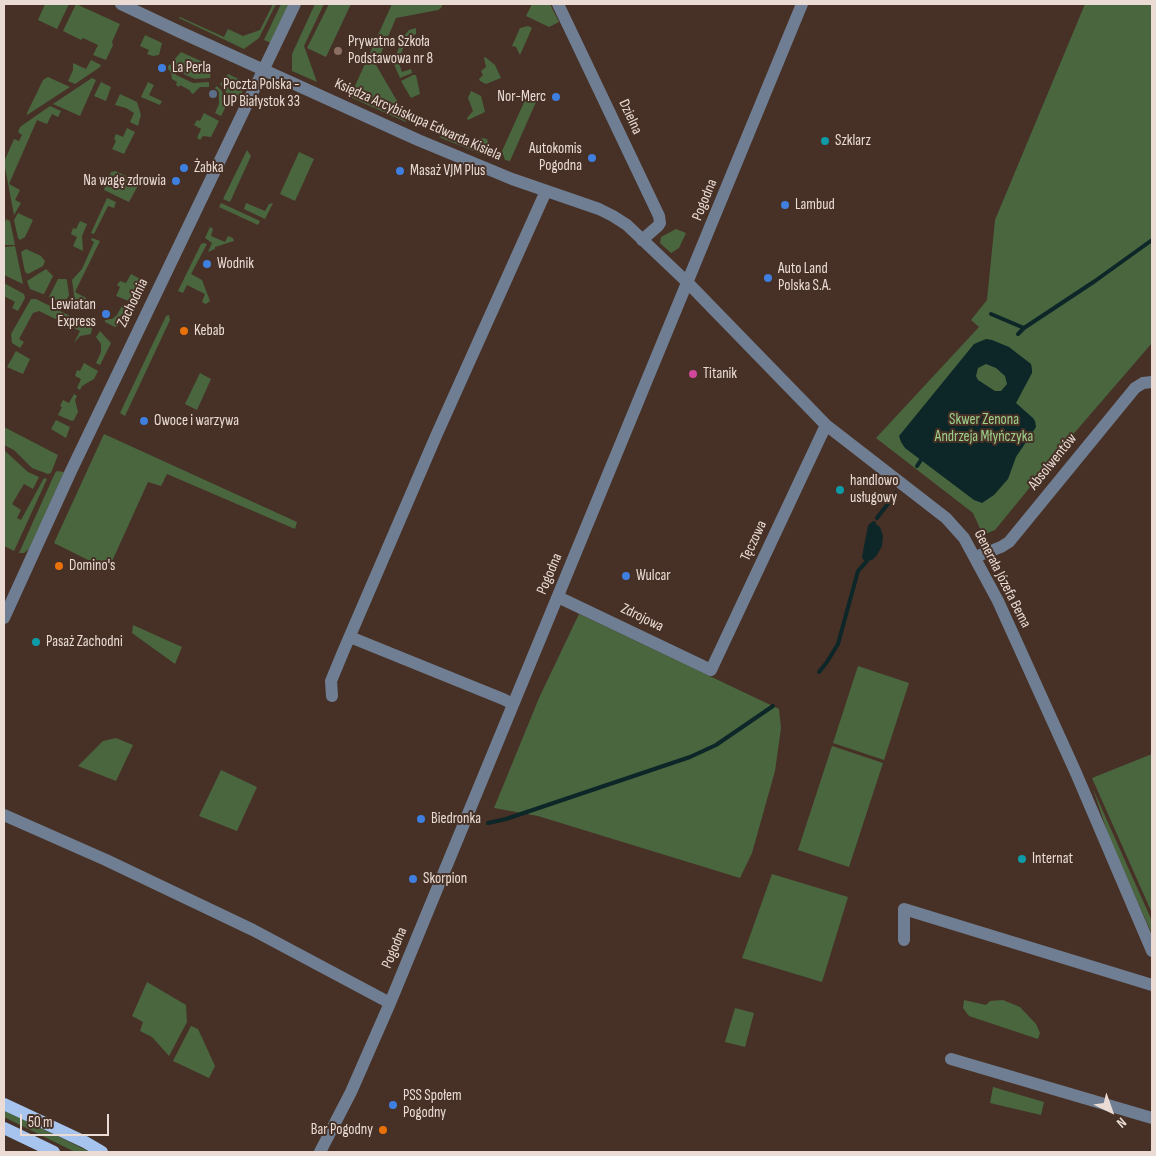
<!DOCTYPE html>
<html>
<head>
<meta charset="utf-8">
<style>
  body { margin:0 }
  #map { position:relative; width:1156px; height:1156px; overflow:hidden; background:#473126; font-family:"Sofia Sans Condensed",sans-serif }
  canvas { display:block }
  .frame { position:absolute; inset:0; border:5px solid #eadcd5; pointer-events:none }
  .north { position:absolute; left:1086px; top:1086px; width:50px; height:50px; -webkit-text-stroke:4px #473126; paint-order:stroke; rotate:138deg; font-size:14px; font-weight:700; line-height:20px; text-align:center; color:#eadcd5 }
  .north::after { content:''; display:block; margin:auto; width:18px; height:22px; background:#eadcd5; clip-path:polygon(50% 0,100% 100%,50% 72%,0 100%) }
  .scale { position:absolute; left:20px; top:1114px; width:89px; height:22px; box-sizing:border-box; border:2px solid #eadcd5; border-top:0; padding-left:6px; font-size:15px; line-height:18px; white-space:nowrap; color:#eadcd5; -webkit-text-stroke:4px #473126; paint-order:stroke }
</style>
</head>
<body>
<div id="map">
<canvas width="1156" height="1156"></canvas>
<div class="frame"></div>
<div class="north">N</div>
<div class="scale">50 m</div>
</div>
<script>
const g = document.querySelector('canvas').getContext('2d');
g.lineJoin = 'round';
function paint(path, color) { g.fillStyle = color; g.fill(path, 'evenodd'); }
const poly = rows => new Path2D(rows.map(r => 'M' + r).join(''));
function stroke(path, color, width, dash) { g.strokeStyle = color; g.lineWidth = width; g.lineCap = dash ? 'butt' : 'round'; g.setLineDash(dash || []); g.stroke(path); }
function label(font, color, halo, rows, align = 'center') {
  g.font = font + ' "Sofia Sans Condensed",sans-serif'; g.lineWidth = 4; g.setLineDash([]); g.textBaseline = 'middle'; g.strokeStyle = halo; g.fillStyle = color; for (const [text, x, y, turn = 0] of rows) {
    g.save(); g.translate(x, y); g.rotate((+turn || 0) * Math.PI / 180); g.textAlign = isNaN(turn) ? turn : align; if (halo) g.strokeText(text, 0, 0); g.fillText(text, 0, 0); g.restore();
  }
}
paint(poly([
  [45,4,69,4,57,29,38,20],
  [76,4,120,24,112,42,113,45,106,60,93,55,98,45,83,38,81,40,63,31],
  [273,4,276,4,259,38,244,49,179,18,180,17,224,37,228,29,243,36,260,30],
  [281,4,290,4,271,43,264,40],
  [315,4,324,4,304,46,317,82,292,71,292,54],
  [329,4,351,4,326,57,307,48],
  [392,4,443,4,441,8,438,10,396,18,376,65,407,118,406,122,350,97],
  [532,4,550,4,559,22,549,27,526,16],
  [1085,4,1152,4,1152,343,1076,431,995,530,983,535,973,513,876,438,979,327,971,320,987,300,995,220],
  [528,26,532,28,520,55,516,47,512,46,520,28],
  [416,28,416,34,407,39,398,61,402,72,411,69,412,73,400,78,393,62,404,36,409,30],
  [145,35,162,43,159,55,153,56,147,54,149,50,140,46],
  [181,52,212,66,210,78,195,79,179,72,173,61],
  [485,57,495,65,501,78,486,84,480,81,479,79,483,75,481,71,486,67,484,58],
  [91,60,101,65,100,67,75,84,68,81,73,70,73,63,86,69],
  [170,64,176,75,193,83,209,82,209,87,200,87,193,94,190,92,191,91,180,85,179,87,176,85,177,82,172,79,171,73,167,67],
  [228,74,245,82,246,85,239,98,233,102,220,84],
  [413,75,416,75,420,94,411,98,401,81],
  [48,77,70,87,27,115,27,113,43,80],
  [92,78,96,80,80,116,53,104],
  [101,82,111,87,106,101,94,96],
  [148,82,154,85,149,95,162,101,160,105,141,97],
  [217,86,222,91,225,103,225,108,221,116,215,113,219,104,219,97,214,89],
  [471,91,481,96,485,112,468,120,467,118,473,111,468,98],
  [120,94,137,102,141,115,138,126,130,122,134,113,126,108,115,105],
  [526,98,536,102,510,161,505,160,502,151],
  [50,106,61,111,58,117,52,114,47,124,37,120,9,184,20,190,15,200,21,203,14,215,4,162,14,139,19,141,22,135,18,132,20,127],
  [204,113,219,121,211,137,203,136,200,140,197,138,201,129,194,125,197,120,200,121],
  [127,128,135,132,124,154,112,149,116,141,114,139,116,134,123,137],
  [456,131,468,135,467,141,469,143,483,138,487,139,493,159,439,137],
  [247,150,251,156,230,202,223,199],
  [299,152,314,159,295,201,280,194],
  [115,171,140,182,129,202,104,190,111,172],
  [107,198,116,202,114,208,108,206,94,234,91,233],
  [221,203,260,221,258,225,219,207],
  [246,203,265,211,269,204,273,203,265,219,244,209],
  [18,213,33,220,25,237,20,240,18,238,14,220],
  [6,219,10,221,15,245,4,245,4,226],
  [80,221,87,224,82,236,83,251,73,246,77,237,71,234,73,228,76,229],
  [210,227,213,229,211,236,225,242,228,236,233,238,234,241,215,247,215,249,208,252,212,243,205,238],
  [676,229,686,233,679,248,671,253,660,243,661,237],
  [92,238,100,241,75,292,86,298,80,311,76,309,72,280,82,269,94,242,91,240],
  [204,243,207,244,191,274,202,280,210,301,206,304,202,302,205,294,187,285,183,293,178,291,201,244],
  [15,246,23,284,4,275,4,247],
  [26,249,41,256,45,261,43,266,28,274,25,272,21,252],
  [46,269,53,276,44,294,43,294,30,289,27,281],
  [131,274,142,280,133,298,129,301,116,296,120,287,117,285,120,281,126,283],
  [58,279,66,279,67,281,69,295,64,305,49,297],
  [4,283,24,294,25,298,18,311,12,308,15,302,4,296],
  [31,299,36,299,76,319,72,327,39,311,33,313,19,339,24,342,20,348,12,343,11,334],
  [123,304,129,307,119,325,115,327,105,322,105,319,112,319,117,315],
  [169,315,170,320,125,416,120,413,166,316],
  [78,320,92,328,91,334,80,336,74,343,80,331,74,328],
  [100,331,111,343,100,365,96,363,101,352,101,344,96,337],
  [16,351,30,359,23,374,7,367],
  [84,363,98,371,94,379,82,386,80,390,77,388,81,379,75,376,77,370,80,371],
  [200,373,211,379,197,410,185,404],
  [74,394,77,396,75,400,78,412,74,420,72,421,58,415,62,407,60,406,63,400,69,403],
  [56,420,70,427,66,438,51,429],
  [4,427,58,455,51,473,48,474,32,468,14,450,4,445],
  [104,434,297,522,295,529,167,474,161,486,148,482,108,570,54,543],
  [5,451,28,472,39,477,33,489,24,484,12,504,21,510,17,518,21,520,44,478,47,479,14,551,4,546],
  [57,471,64,472,29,549,24,553,19,553,55,473],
  [579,614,779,709,781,728,775,771,752,853,740,878,538,816,494,808,539,698],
  [133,625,182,647,175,664,132,633],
  [858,666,909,683,884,760,833,743],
  [116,738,133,745,116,781,78,766,103,741],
  [832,746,883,763,849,867,798,850],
  [1152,754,1152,913,1092,778],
  [221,770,257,787,237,831,199,816],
  [1093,789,1152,921,1152,934,1110,840],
  [772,874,848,897,822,982,742,958],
  [147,982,186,1005,187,1022,169,1056,152,1037,140,1031,143,1022,132,1016],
  [964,1000,986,1005,990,1001,1003,1000,1020,1007,1036,1024,1040,1033,1038,1039,969,1016,963,1008],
  [735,1008,754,1013,745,1047,725,1042],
  [191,1026,198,1029,215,1066,209,1078,173,1061],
  [993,1087,1044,1102,1041,1115,990,1103],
  [4,1110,90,1152,75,1152,4,1117]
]), '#49663f');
paint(poly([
  [986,339,992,340,1009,347,1031,364,1032,369,1032,373,1016,403,1033,418,1035,421,1036,427,1016,457,1008,479,994,495,982,503,974,500,905,448,901,442,899,436,974,344],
  [986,364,996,368,1005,376,1007,384,1001,391,995,391,978,380,976,376,978,368],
  [874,523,880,527,883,536,882,546,877,555,872,560,867,561,864,557,870,526]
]), '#0d2628');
stroke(poly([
  [991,314,1024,328],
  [1018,334,1024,328,1095,281,1152,240],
  [917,466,921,460],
  [877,518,896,493],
  [819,672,827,662,838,644,858,571,867,561,864,557,870,526,874,523],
  [488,823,506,819,690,757,716,745,773,706]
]), '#0d2628', 4);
stroke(poly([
  [121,4,180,32,418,140,512,179,599,209,613,216,627,225,688,283,826,425,946,518,964,538,998,601,1076,773,1152,951],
  [558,4,659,216,660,223,658,226,642,240],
  [975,557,1001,547,1009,542,1135,388,1143,383,1152,382],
  [558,597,711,670,826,425],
  [4,618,71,471,295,4],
  [350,637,503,699,513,704],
  [332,696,331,681,343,652,436,436,546,191],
  [4,815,106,860,253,930,390,1003],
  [904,940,904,909,1152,985],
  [951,1059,1152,1118],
  [320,1152,351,1092,390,1003,802,4]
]), '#6f7e92', 12);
stroke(poly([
  [4,1104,85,1142,102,1152],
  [4,1128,54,1152]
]), '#a6c4ed', 12);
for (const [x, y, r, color] of [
  [338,51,5,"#8d6e63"],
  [162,68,5,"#3f7fe0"],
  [213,94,5,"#5c6f8a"],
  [556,97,5,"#3f7fe0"],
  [825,141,5,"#0f9aa8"],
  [592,158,5,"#3f7fe0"],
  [184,168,5,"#3f7fe0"],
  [400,171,5,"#3f7fe0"],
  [176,181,5,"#3f7fe0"],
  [785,205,5,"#3f7fe0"],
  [207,264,5,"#3f7fe0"],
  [768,278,5,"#3f7fe0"],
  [106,314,5,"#3f7fe0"],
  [184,331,5,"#e8710a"],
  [693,374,5,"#d1479c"],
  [144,421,5,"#3f7fe0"],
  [840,490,5,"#0f9aa8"],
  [59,566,5,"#e8710a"],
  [626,576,5,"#3f7fe0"],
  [36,642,5,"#0f9aa8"],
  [421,819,5,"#3f7fe0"],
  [1022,859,5,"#0f9aa8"],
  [413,879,5,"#3f7fe0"],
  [393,1105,5,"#3f7fe0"],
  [383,1130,5,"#e8710a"]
]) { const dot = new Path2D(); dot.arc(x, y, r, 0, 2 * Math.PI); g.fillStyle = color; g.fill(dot); stroke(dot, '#473126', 2); }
label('15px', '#eadcd5', '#473126', [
  ["Prywatna Szkoła",348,42],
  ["Podstawowa nr 8",348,59],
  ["La Perla",172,68],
  ["Poczta Polska -",223,85],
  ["UP Białystok 33",223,102],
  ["Nor-Merc",546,97,"right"],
  ["Szklarz",835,141],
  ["Autokomis",582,149,"right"],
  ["Pogodna",582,166,"right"],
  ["Żabka",194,168],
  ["Masaż VJM Plus",410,171],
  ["Na wagę zdrowia",166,181,"right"],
  ["Lambud",795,205],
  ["Wodnik",217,264],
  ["Auto Land",778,269],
  ["Polska S.A.",778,286],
  ["Lewiatan",96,305,"right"],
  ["Express",96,322,"right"],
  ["Kebab",194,331],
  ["Titanik",703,374],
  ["Owoce i warzywa",154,421],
  ["handlowo",850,481],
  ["usługowy",850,498],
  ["Domino's",69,566],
  ["Wulcar",636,576],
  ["Pasaż Zachodni",46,642],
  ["Biedronka",431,819],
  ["Internat",1032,859],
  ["Skorpion",423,879],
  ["PSS Społem",403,1096],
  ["Pogodny",403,1113],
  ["Bar Pogodny",373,1130,"right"]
], 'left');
label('15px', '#eadcd5', '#473126', [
  ["Dzielna",630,117,65],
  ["Księdza Arcybiskupa Edwarda Kisiela",418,120,24],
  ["Pogodna",705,200,-68],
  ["Zachodnia",133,303,-64],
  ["Absolwentów",1053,462,-51],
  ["Tęczowa",754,541,-65],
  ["Pogodna",550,574,-67],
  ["Generała Józefa Bema",1002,579,63],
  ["Zdrojowa",642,618,26],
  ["Pogodna",395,948,-67]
]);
label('15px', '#9dd18c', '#473126', [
  ["Skwer Zenona",984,420],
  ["Andrzeja Młyńczyka",984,437]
]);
</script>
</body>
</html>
